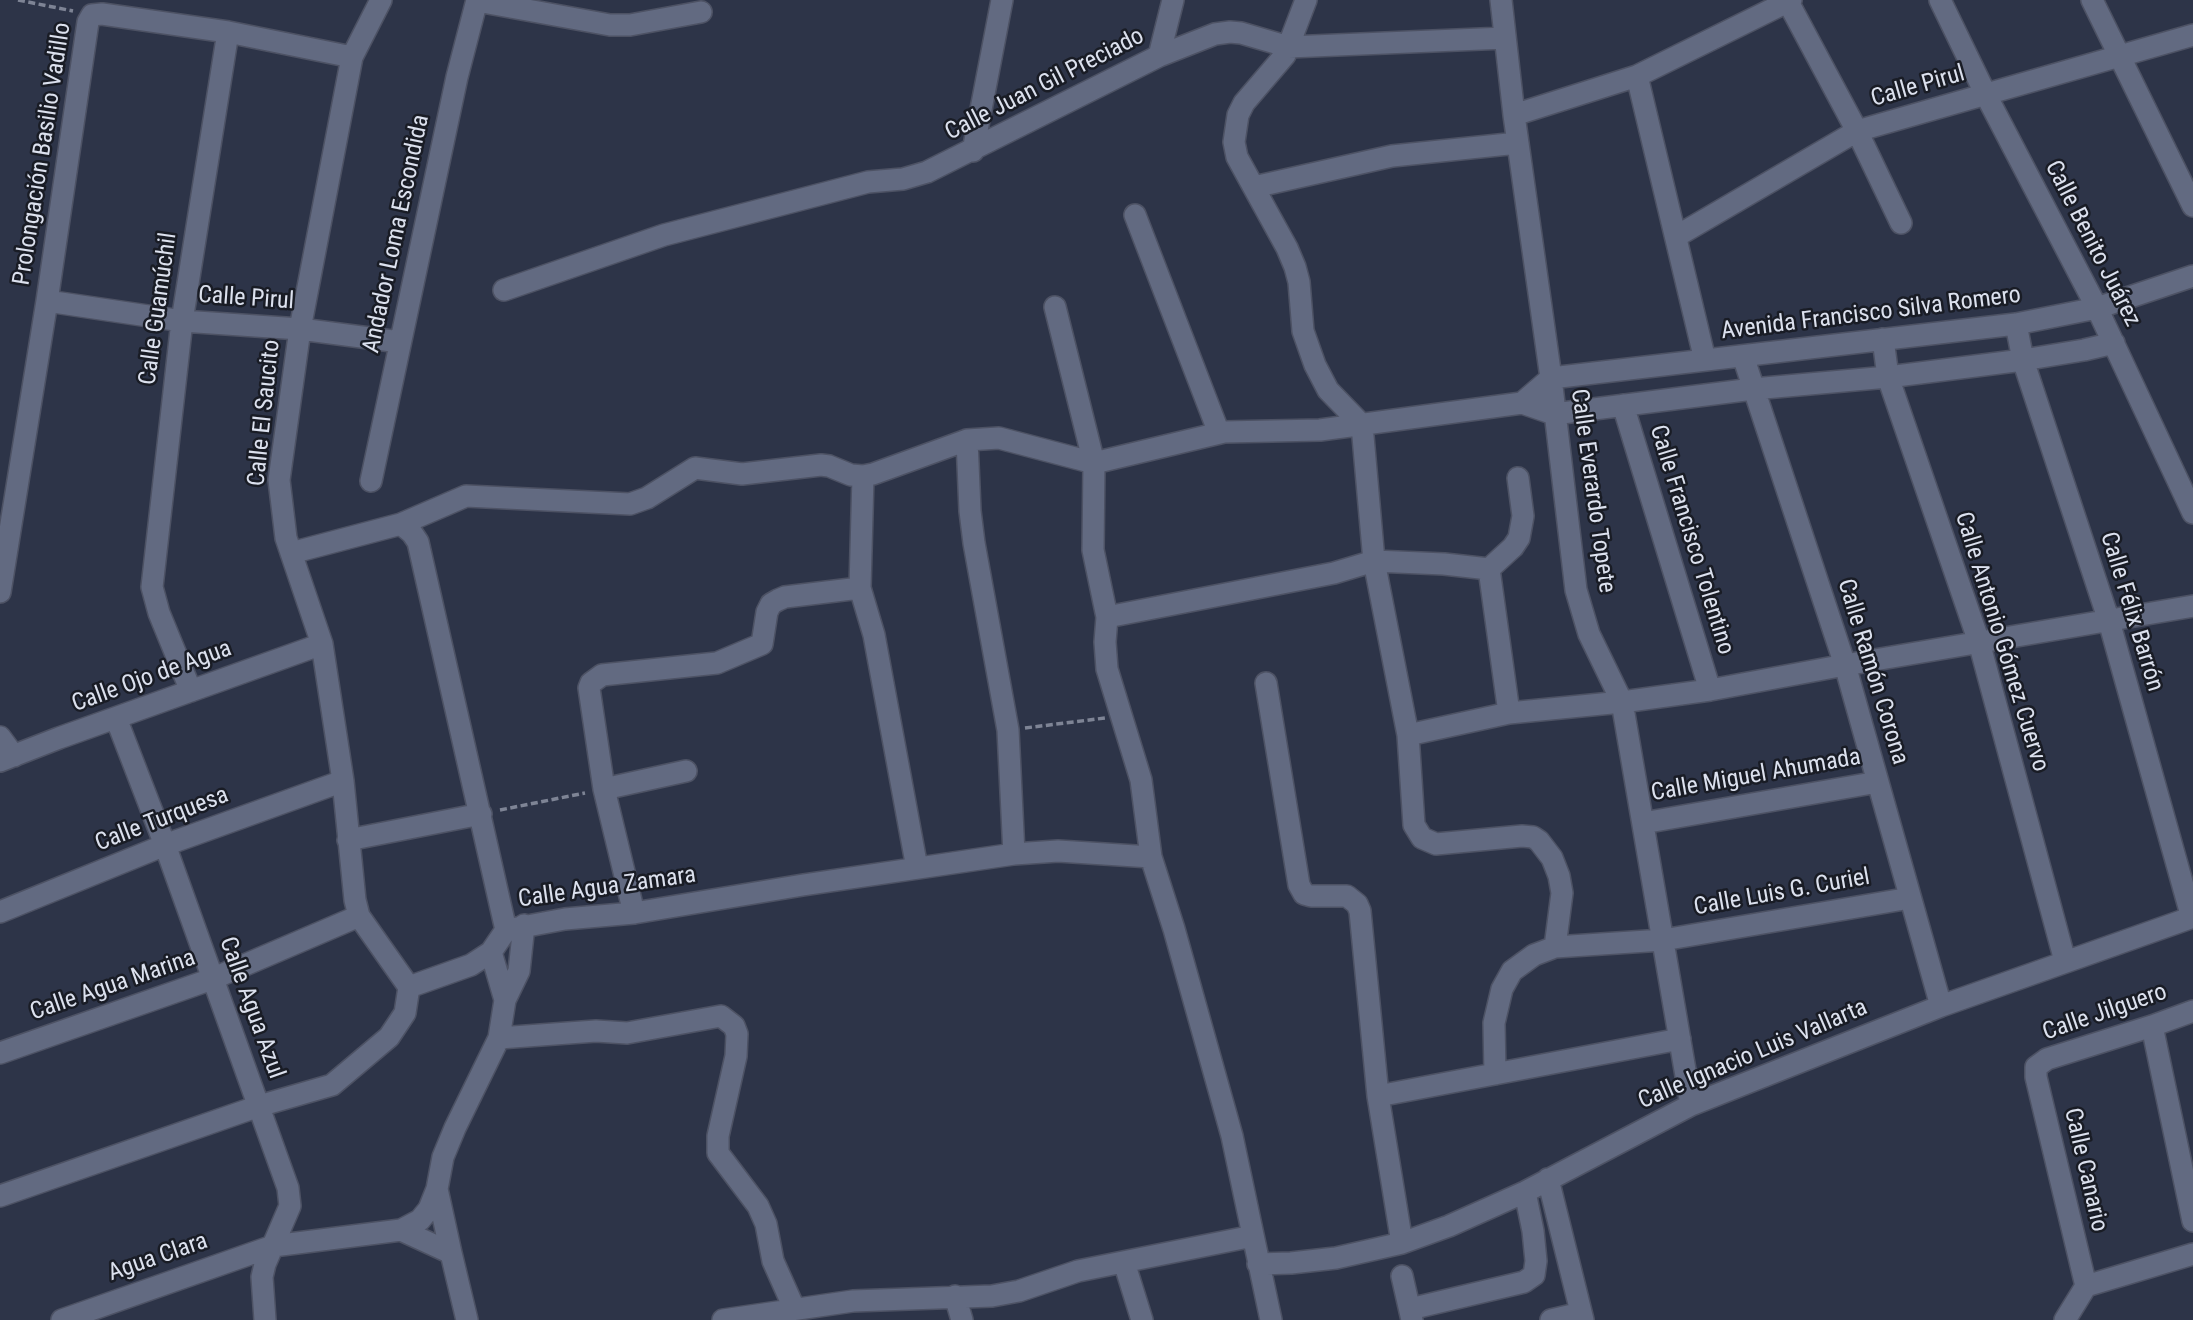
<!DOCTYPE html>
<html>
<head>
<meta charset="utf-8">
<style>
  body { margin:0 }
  canvas { display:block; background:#2d3448 }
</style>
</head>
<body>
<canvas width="2193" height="1320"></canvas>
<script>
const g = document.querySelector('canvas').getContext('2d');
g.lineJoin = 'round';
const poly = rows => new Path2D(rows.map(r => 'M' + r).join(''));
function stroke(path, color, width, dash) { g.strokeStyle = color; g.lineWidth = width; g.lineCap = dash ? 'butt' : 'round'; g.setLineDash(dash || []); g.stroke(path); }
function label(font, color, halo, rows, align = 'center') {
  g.font = font + ' "Roboto Condensed",sans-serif'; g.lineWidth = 5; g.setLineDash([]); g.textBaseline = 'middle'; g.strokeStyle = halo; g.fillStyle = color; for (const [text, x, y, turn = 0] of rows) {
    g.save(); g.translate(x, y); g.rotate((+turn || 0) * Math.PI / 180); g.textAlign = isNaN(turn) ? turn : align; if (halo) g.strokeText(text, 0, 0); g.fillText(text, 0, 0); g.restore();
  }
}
const street = poly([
  [381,0,352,57,300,329,279,480,286,538,322,644,343,781,355,900,359,916,409,987],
  [1306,0,1285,55,1244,103,1238,115,1234,142,1237,157,1287,248,1295,267,1299,282,1303,331,1315,365,1328,390,1362,425,1374,561,1408,735,1414,825,1422,838,1436,844,1522,836,1533,837,1539,841,1552,858,1559,876,1562,893,1555,947],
  [1501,0,1514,115,1551,378,1576,590,1589,634,1622,702,1691,1105],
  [1787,0,1857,131,1901,223],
  [1940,0,1986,95,2097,308,2193,513],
  [2092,0,2193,206],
  [477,1,610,25,630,25,701,12],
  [1159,56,1173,0],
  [1637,76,1705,360],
  [1514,115,1637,76,1791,0],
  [973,151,1002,0],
  [1254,187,1392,156,1518,143],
  [1135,215,1219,433],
  [1677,236,1857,131,2193,35],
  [504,290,664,235,868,182,903,179,927,172,1159,56,1215,34,1230,32,1241,33,1289,47,1505,38],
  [47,301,182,321,300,329,400,342],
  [1055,307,1094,463,1093,550,1107,617,1105,642,1107,669,1141,780,1151,857,1174,929,1232,1136,1271,1320],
  [2016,324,2023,360,2109,621,2192,918],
  [1883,339,1888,377,1979,642,2065,961],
  [1743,356,1845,665,1941,1006],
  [1522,403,1551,378,2016,324,2097,308,2193,276],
  [1623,405,1710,690],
  [967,440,970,511,974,543,1008,730,1014,854],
  [863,476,860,588,874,635,917,868],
  [371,481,457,77,477,0],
  [401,524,466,496,630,504,647,498,695,468,742,474,821,465,829,466,851,475,863,476,873,474,967,440,999,438,1094,463,1224,432,1320,430,1522,403,1554,414,1753,389,1888,377,2023,360,2084,350,2114,343],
  [291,553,401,524,412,533,418,542,506,930],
  [1489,569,1509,713],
  [0,592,47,301,88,22,92,15,102,14,228,32,352,57],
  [1107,617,1334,573,1374,561,1444,564,1489,569,1513,547,1519,538,1523,516,1518,478],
  [1266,683,1299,885,1304,894,1311,896,1347,896,1357,904,1360,911,1378,1096,1402,1243],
  [191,691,159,613,152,587,182,321,228,32],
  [116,718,165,845,288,1188,290,1206,265,1264,262,1277,265,1320],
  [1408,735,1509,713,1622,702,1710,690,1845,665,2193,606],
  [0,737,14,756],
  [0,761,59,738,322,644],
  [604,789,686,771],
  [1643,823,1878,782],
  [348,840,481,814],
  [0,912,165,845,343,781],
  [634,913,604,789,589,688,591,683,602,675,717,663,762,644,767,612,771,604,778,600,785,597,860,588],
  [505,1000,519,971,524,925],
  [2152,1026,2193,1221],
  [499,1038,596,1031,627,1033,721,1016,734,1026,737,1034,736,1056,718,1136,718,1153,758,1206,766,1224,773,1261,794,1308],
  [0,1053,212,979,359,916],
  [1495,1074,1494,1023,1502,989,1512,971,1534,955,1542,952,1555,947,1663,940,1910,898],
  [1378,1096,1680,1039],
  [1548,1179,1583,1320],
  [437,1189,451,1253],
  [0,1196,259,1106,332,1085,389,1037,405,1013,409,987,471,965,491,952,506,930,565,919,634,913,803,885,1014,854,1058,851,1151,857],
  [401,1230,451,1253,467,1320],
  [1124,1262,1142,1320],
  [1258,1264,1291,1263,1336,1258,1402,1243,1449,1226,1525,1192,1691,1105,1941,1006,2193,917],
  [1402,1276,1412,1320],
  [2086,1286,2036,1077,2036,1067,2047,1059,2152,1026,2193,1011],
  [955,1296,962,1320],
  [1410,1309,1524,1282,1534,1275,1536,1261,1533,1231,1525,1192],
  [62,1320,273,1246,401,1230,420,1220,429,1209,437,1189,443,1157,455,1128,499,1038,505,1000,491,952],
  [723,1320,853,1301,992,1296,1019,1291,1078,1271,1253,1236],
  [1551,1320,1581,1313],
  [2065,1320,2086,1286,2193,1254]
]);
stroke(street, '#4d5264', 24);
stroke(poly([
  [18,0,73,11],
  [1025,728,1105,718],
  [500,810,585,793]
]), '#7e8495', 3.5, [7, 3.5]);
stroke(street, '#626a81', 21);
label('24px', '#dce1ee', '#191c25', [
  ["Calle Juan Gil Preciado",1045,85,-27],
  ["Calle Pirul",1918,87,-16],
  ["Prolongación Basilio Vadillo",43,154,-81],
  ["Andador Loma Escondida",397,234,-78],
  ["Calle Benito Juárez",2092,244,63],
  ["Calle Pirul",246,299,4],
  ["Calle Guamúchil",159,309,-82],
  ["Avenida Francisco Silva Romero",1871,314,-7],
  ["Calle El Saucito",265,413,-84],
  ["Calle Everardo Topete",1592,491,82],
  ["Calle Francisco Tolentino",1691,540,73],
  ["Calle Félix Barrón",2131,612,73],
  ["Calle Antonio Gómez Cuervo",2001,642,73],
  ["Calle Ramón Corona",1872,672,73],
  ["Calle Ojo de Agua",152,677,-20],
  ["Calle Miguel Ahumada",1756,776,-10],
  ["Calle Turquesa",162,820,-21],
  ["Calle Agua Zamara",607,888,-8],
  ["Calle Luis G. Curiel",1782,893,-10],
  ["Calle Agua Marina",113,986,-19],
  ["Calle Agua Azul",251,1008,70],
  ["Calle Jilguero",2105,1013,-19],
  ["Calle Ignacio Luis Vallarta",1753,1055,-23],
  ["Calle Canario",2085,1170,77],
  ["Agua Clara",158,1258,-19]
]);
</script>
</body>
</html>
